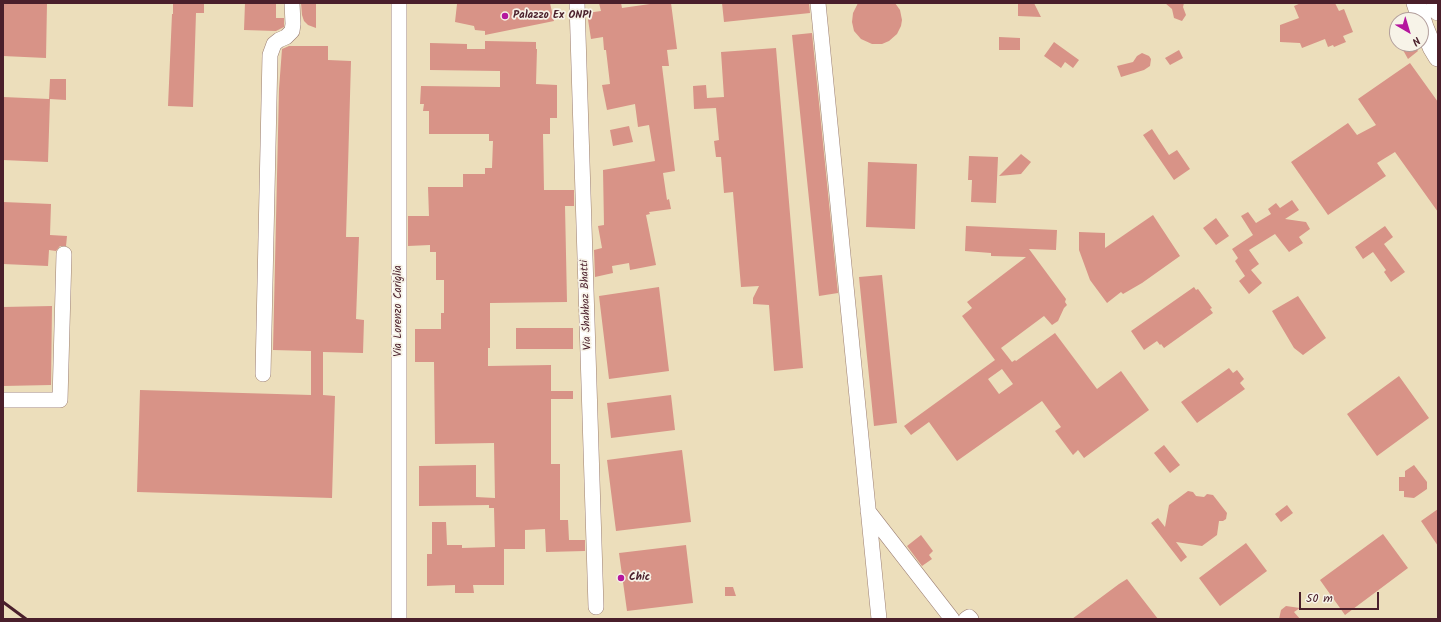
<!DOCTYPE html>
<html>
<head>
<meta charset="utf-8">
<style>
  body { margin:0 }
  #map { position:relative; width:1441px; height:622px; overflow:hidden; background:#ecdebb; font-family:Kalam,sans-serif }
  canvas { display:block }
  .frame { position:absolute; inset:0; border:4px solid #4a1f2b; pointer-events:none }
  .north { position:absolute; left:1389px; top:12px; width:40px; height:40px; box-sizing:border-box; background:#f7f3e8; border:1px solid #b29e9c; border-radius:50%; rotate:142deg; font-size:11px; font-weight:700; line-height:16px; text-align:center; color:#4a1f2b }
  .north::after { content:''; display:block; margin:auto; width:14px; height:18px; background:#b5179e; clip-path:polygon(50% 0,100% 100%,50% 72%,0 100%) }
  .scale { position:absolute; left:1299px; top:592px; width:80px; height:18px; box-sizing:border-box; border:2px solid #4a1f2b; border-top:0; padding-left:5px; font-size:12px; line-height:14px; white-space:nowrap; color:#4a1f2b; -webkit-text-stroke:3px #f7f3e8; paint-order:stroke }
</style>
</head>
<body>
<div id="map">
<canvas width="1441" height="622"></canvas>
<div class="frame"></div>
<div class="north">N</div>
<div class="scale">50 m</div>
</div>
<script>
const g = document.querySelector('canvas').getContext('2d');
g.lineJoin = 'round';
function paint(path, color) { g.fillStyle = color; g.fill(path, 'evenodd'); }
const poly = rows => new Path2D(rows.map(r => 'M' + r).join(''));
function stroke(path, color, width, dash) { g.strokeStyle = color; g.lineWidth = width; g.lineCap = dash ? 'butt' : 'round'; g.setLineDash(dash || []); g.stroke(path); }
function label(font, color, halo, rows, align = 'center') {
  g.font = font + ' Kalam,sans-serif'; g.lineWidth = 3.5; g.setLineDash([]); g.textBaseline = 'middle'; g.strokeStyle = halo; g.fillStyle = color; for (const [text, x, y, turn = 0] of rows) {
    g.save(); g.translate(x, y); g.rotate((+turn || 0) * Math.PI / 180); g.textAlign = isNaN(turn) ? turn : align; if (halo) g.strokeText(text, 0, 0); g.fillText(text, 0, 0); g.restore();
  }
}
paint(poly([
  [3,3,47,3,46,58,3,56],
  [173,3,204,3,204,13,196,13,193,107,168,106,172,14,173,14],
  [245,3,276,3,276,18,284,18,284,27,276,31,244,30],
  [301,3,316,3,316,28,308,25,304,21,302,15],
  [463,3,550,3,554,21,485,35,485,31,475,30,474,26,455,22,457,4],
  [599,3,621,3,622,8,657,3,671,3,677,49,667,50,669,66,662,66,675,171,663,173,667,200,669,199,671,209,649,212,650,214,646,215,656,265,630,270,629,263,612,266,613,273,595,277,594,250,602,248,598,226,604,225,603,170,655,161,649,125,638,127,635,104,607,110,602,85,610,84,606,50,604,50,603,37,591,39,587,13,601,11],
  [722,3,809,3,810,13,724,22],
  [858,3,895,3,900,10,902,20,901,26,897,34,889,41,882,44,872,44,861,39,854,31,852,22,853,13],
  [1018,3,1034,3,1041,17,1018,16],
  [1165,3,1184,3,1183,7,1186,15,1182,21,1174,18,1172,9],
  [1301,3,1335,3,1339,11,1344,9,1353,32,1343,36,1346,42,1334,47,1333,45,1328,47,1325,39,1302,48,1300,43,1280,42,1280,25,1299,18,1294,6],
  [812,33,838,293,819,296,792,35],
  [999,37,1020,38,1020,50,999,50],
  [485,41,536,42,536,49,537,49,536,84,557,85,557,118,550,118,550,134,543,134,544,190,574,190,574,206,565,206,567,302,490,303,490,348,488,348,488,366,551,365,551,391,573,391,573,399,551,399,551,464,560,464,560,520,568,520,569,540,585,540,585,551,546,552,545,529,525,530,525,549,504,549,504,585,473,585,474,593,455,593,455,585,427,586,427,554,432,554,432,522,446,522,447,545,462,545,462,548,495,547,494,508,489,508,489,505,419,506,419,466,476,465,476,497,495,498,494,443,435,444,434,362,415,362,415,329,441,329,441,313,444,313,444,280,436,280,436,252,430,252,430,245,408,246,408,216,429,216,428,187,463,187,463,174,485,174,485,168,492,168,493,141,489,141,489,134,429,134,429,111,423,111,424,104,420,104,421,86,500,87,500,71,430,70,430,43,467,44,467,49,485,49],
  [1054,42,1079,60,1073,68,1065,62,1061,68,1044,56],
  [1413,44,1418,51,1408,59,1403,50],
  [289,46,328,46,328,60,351,61,346,237,359,237,356,319,364,320,363,353,323,352,323,395,335,396,332,498,137,492,140,390,311,395,311,351,273,350,279,89,282,49],
  [776,48,803,368,774,371,769,305,753,304,753,298,759,286,741,287,733,192,724,193,721,157,716,157,714,141,719,140,716,108,694,109,693,86,706,85,707,98,724,97,721,52],
  [1179,50,1183,58,1170,65,1165,58],
  [1142,53,1149,56,1151,59,1150,66,1144,70,1121,77,1117,66,1133,62,1137,56],
  [1410,63,1438,102,1438,212,1395,152,1377,163,1386,176,1328,215,1291,162,1348,123,1357,135,1376,125,1358,99],
  [50,79,66,79,66,100,50,99,48,162,3,160,3,97,49,99],
  [629,126,633,142,613,146,610,130],
  [1152,129,1169,155,1177,150,1190,169,1174,180,1143,135],
  [1021,154,1031,162,1021,174,999,176],
  [969,156,998,157,996,203,971,202,972,180,968,180],
  [868,162,917,164,915,229,866,227],
  [1292,200,1299,210,1285,219,1306,222,1310,229,1299,237,1303,243,1289,252,1275,234,1249,250,1259,264,1251,270,1262,283,1249,294,1239,281,1245,276,1235,261,1238,258,1232,249,1253,235,1241,216,1248,212,1256,223,1271,214,1268,209,1276,203,1280,208],
  [3,202,51,204,50,235,67,236,66,246,60,246,56,251,49,250,48,266,3,264],
  [1153,215,1180,256,1142,283,1123,294,1121,292,1107,303,1090,280,1079,250,1079,232,1105,233,1105,248],
  [1216,218,1229,236,1216,245,1203,228],
  [966,226,1057,230,1056,250,1029,249,1066,299,1065,302,1067,305,1064,308,1058,321,1052,325,1044,316,1001,348,1012,362,1015,360,1016,361,1055,333,1097,389,1121,371,1149,410,1084,458,1078,450,1073,455,1055,431,1061,427,1042,401,957,461,929,422,911,435,904,426,995,360,962,316,972,308,967,302,1026,257,991,256,991,253,965,251],
  [1002,369,1013,384,999,394,988,379],
  [1385,226,1393,237,1384,244,1405,272,1391,282,1384,272,1386,270,1373,252,1363,259,1355,247],
  [882,275,897,423,874,426,859,277],
  [659,287,669,371,609,379,599,296],
  [1194,287,1196,290,1198,289,1212,308,1210,309,1213,313,1164,348,1161,344,1160,345,1157,341,1144,350,1131,331],
  [1298,296,1326,338,1303,355,1294,348,1272,311],
  [52,306,51,385,3,386,3,307],
  [516,328,573,328,573,349,516,349],
  [1229,368,1233,373,1237,370,1244,379,1240,383,1245,389,1197,423,1181,402],
  [1399,376,1429,418,1377,456,1347,414],
  [671,395,675,430,611,438,607,403],
  [1164,445,1180,465,1170,473,1154,453],
  [682,450,691,522,616,531,607,460],
  [1414,465,1427,482,1427,489,1414,498,1404,497,1404,491,1399,491,1399,477,1405,477,1405,471],
  [1188,491,1193,492,1196,496,1204,497,1207,494,1213,495,1227,513,1226,519,1223,521,1219,521,1217,535,1202,546,1176,542,1187,557,1181,562,1151,523,1158,518,1165,527,1169,505],
  [1287,505,1293,513,1281,522,1275,514],
  [1438,509,1438,546,1421,521],
  [1383,534,1408,568,1345,615,1320,580],
  [921,535,933,551,929,555,932,559,922,566,907,546],
  [1246,543,1267,571,1220,606,1199,578],
  [686,545,693,603,627,611,619,553],
  [1127,579,1158,619,1072,619,1119,584],
  [725,587,733,587,736,596,725,596],
  [1286,606,1300,608,1294,612,1300,619,1279,619,1281,610]
]), '#d89387');
const minor = poly([
  [399,3,399,619],
  [577,3,596,607],
  [818,3,879,619],
  [263,374,270,55,274,44,279,40,286,37,292,31,293,24,292,3],
  [3,400,60,400,64,254],
  [868,511,952,619],
  [966,619,969,617,971,619]
]);
const major = poly([
  [1416,3,1424,27,1432,47,1438,57],
  [1436,3,1438,11]
]);
stroke(minor, '#9b7e73', 16);
stroke(major, '#9b7e73', 20);
stroke(minor, '#fff', 15);
stroke(major, '#fff', 19);
stroke(poly([
  [3,602,26,619]
]), '#4a1f2b', 3);
for (const [x, y, r, color] of [
  [505,16,4,"#b5179e"],
  [621,578,4,"#b5179e"]
]) { const dot = new Path2D(); dot.arc(x, y, r, 0, 2 * Math.PI); g.fillStyle = color; g.fill(dot); stroke(dot, '#f7f3e8', 1.5); }
label('bold 11px', '#4a1f2b', '#f7f3e8', [
  ["Palazzo Ex ONPI",513,16],
  ["Chic",629,578]
], 'left');
label('11px', '#4a1f2b', '#f7f3e8', [
  ["Via Shahbaz Bhatti",587,305,-92],
  ["Via Lorenzo Cariglia",399,311,-90]
]);
</script>
</body>
</html>
